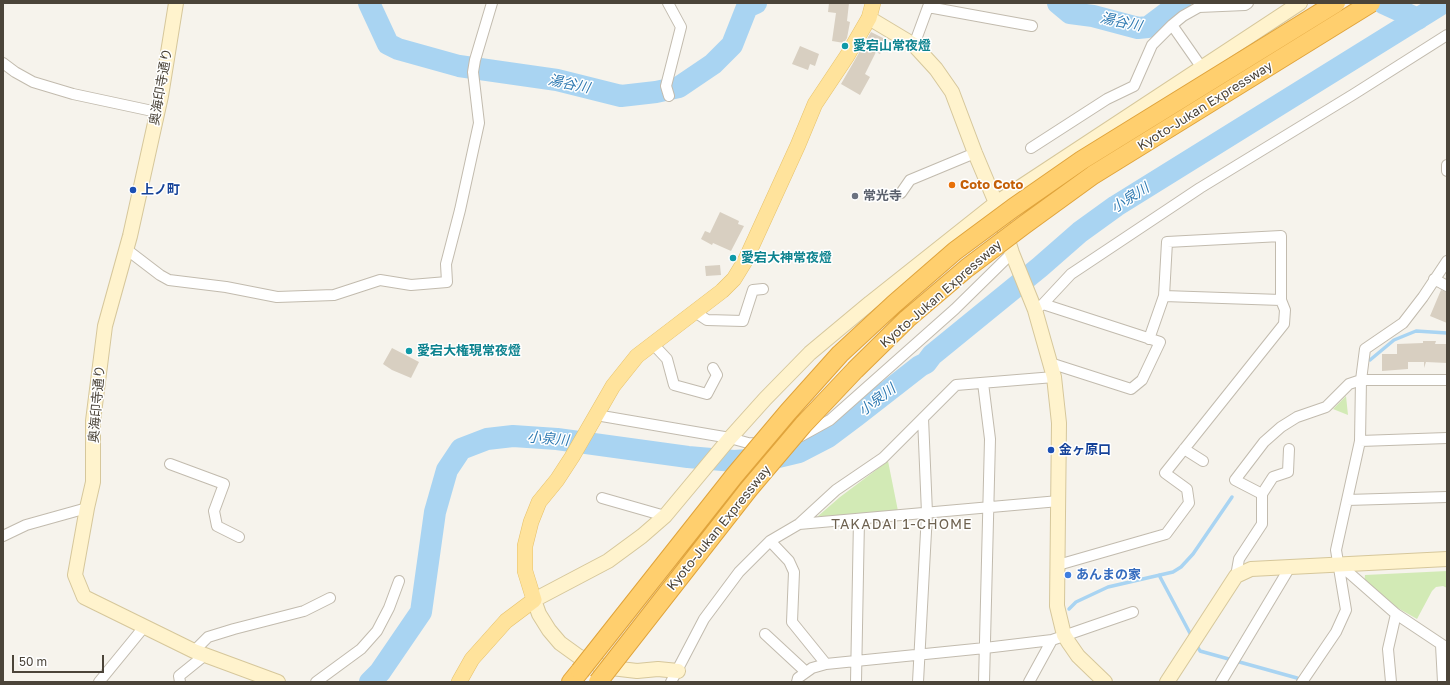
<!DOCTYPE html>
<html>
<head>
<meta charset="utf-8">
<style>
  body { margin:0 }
  #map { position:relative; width:1450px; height:685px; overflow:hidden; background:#f6f3ec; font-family:"Golos Text",sans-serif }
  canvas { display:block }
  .frame { position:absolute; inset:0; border:4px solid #4b4439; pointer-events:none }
  .scale { position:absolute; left:12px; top:655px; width:92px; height:18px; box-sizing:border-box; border:2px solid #4b4439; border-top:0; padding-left:5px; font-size:12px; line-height:14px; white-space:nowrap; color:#4b4439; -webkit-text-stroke:3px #fff; paint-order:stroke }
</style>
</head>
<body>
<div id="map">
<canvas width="1450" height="685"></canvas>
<div class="frame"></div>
<div class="scale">50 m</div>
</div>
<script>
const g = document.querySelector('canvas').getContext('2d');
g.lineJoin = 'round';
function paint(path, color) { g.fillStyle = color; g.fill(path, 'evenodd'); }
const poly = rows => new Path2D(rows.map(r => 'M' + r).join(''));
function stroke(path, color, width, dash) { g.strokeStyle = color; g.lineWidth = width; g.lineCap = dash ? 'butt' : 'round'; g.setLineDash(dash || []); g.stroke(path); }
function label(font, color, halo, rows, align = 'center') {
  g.font = font + ' "Golos Text","Noto Sans JP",sans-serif'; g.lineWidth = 3; g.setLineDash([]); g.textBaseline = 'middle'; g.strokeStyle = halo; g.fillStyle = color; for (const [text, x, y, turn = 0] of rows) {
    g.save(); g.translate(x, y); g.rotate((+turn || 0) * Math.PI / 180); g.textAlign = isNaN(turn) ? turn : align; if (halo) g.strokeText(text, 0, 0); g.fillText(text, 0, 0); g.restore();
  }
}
paint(poly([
  [1346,396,1348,415,1333,409],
  [888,461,898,511,817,517,840,497],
  [1447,571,1447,588,1443,586,1436,587,1432,591,1417,619,1382,599,1364,585,1365,575]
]), '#d2eab5');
stroke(poly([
  [1370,360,1394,340,1416,331,1447,333],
  [1159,575,1192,637],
  [1069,609,1076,602,1108,587,1173,572,1181,567,1193,554,1232,497],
  [1196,644,1200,651,1297,678,1301,681]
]), '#a9d4f2', 3.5);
stroke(poly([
  [369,3,388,44,398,49,459,66,557,80,621,96,656,92,679,87,713,64,732,45,747,7,756,3],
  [1058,3,1070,13,1093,16,1138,28,1148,27,1180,3],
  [1383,3,1418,19],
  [370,682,380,672,421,612,435,512,447,470,461,449,487,439,513,436,557,439,688,457,734,461,774,458,799,452,828,437,856,416,920,366,926,363,932,355,1040,267,1080,232,1116,206,1443,3]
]), '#a9d4f2', 22);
paint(poly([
  [829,3,849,3,847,21,850,22,847,38,844,43,832,41,836,13,828,12],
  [871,32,887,40,880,54,876,52,865,74,870,77,860,95,841,84],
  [800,46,819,54,815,66,810,64,808,70,792,64],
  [720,212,739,221,738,224,744,226,731,251,713,243,712,245,701,239,705,231,710,233],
  [720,265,721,275,706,276,705,266],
  [1441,290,1447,292,1447,323,1430,316],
  [1423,341,1436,341,1435,344,1447,344,1447,363,1426,362,1424,368,1424,362,1408,362,1408,369,1382,371,1382,354,1397,354,1397,344,1423,343],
  [392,348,419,362,411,378,392,370,383,364]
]), '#d8cfc1');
const street = poly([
  [668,3,681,27,666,86,669,96],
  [914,45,928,7,1032,26],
  [3,63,15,72,33,82,73,94,157,112],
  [1202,68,1172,25,1183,16,1199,7,1245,5,1248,3],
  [1031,148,1107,99,1134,86,1152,45,1172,25],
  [1447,165,1447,171],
  [901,193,910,180,975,153],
  [126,249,160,275,169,280,226,287,277,297,334,295,380,280,411,285,447,282,446,264,460,210,479,123,473,72,475,60,492,3],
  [1434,279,1447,286],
  [1043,304,1160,342,1142,380,1131,389,1050,363],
  [1035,310,1043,304,1071,274,1200,188,1354,94,1447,35],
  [695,312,707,320,743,321,753,290,763,289],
  [1149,339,1164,296,1167,242,1281,236,1281,300],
  [652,343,667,359,674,385,707,394,717,375,713,368],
  [983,383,990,439,984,682],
  [596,415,730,438,748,443,774,444,801,436,830,420,955,309,1012,253],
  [1360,441,1447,438],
  [1184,449,1203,461],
  [170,464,224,484,214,511,217,526,239,537],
  [1262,494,1235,480,1264,442,1281,427,1297,417,1326,407,1349,384,1361,380,1447,380],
  [602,498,665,516],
  [1347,500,1447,497],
  [799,524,1059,501],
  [3,536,26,525,87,508],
  [770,541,789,561,794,572,792,622,826,664],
  [1339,564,1396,614,1447,648],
  [1058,565,1166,534,1189,503,1187,489,1165,473,1284,324,1285,310,1281,300,1164,296],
  [1236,576,1239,559,1262,524,1262,494,1273,477,1288,472,1289,449],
  [765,634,806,672],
  [1441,645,1443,682],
  [194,651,208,637,234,629,304,611,330,598],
  [99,682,144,627],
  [180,682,179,676,205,655],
  [316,682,361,649,377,631,389,608,399,581],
  [671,682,704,619,739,572,770,541,799,524,836,490,883,458,956,385,1054,377],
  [797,682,798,678,812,668,826,664,985,648,1052,640,1133,612],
  [856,682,859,519],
  [918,682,927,513,923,418],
  [1029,682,1052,640],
  [1221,682,1290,567],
  [1302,682,1336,632,1346,610,1336,550,1360,441,1361,380,1365,349,1403,323,1423,297,1447,261],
  [1391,682,1388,649,1396,614]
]);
const secondary = poly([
  [176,3,161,96,130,236,105,326,93,421,93,482,87,508,75,575,84,597,194,651,278,682],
  [869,18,914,45,936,69,952,92,975,153,996,203,1012,253,1035,310,1054,377,1059,423,1057,606,1064,635,1069,643,1078,656,1105,682],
  [678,671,658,669,637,671,603,667,578,656,560,643,549,630,539,614,534,600,608,561,642,536,665,516,730,438,765,399,810,353,870,303,996,203,1300,3],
  [1167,682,1236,576,1251,569,1447,559]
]);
const primary = poly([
  [459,682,472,659,506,621,534,600,525,571,525,546,531,522,539,502,557,480,572,457,613,386,637,356,722,291,734,279,745,261,798,145,815,104,847,56,869,18,873,3]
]);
const highway = poly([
  [571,682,580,671]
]);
stroke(street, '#c2bbae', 12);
stroke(secondary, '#d6c79b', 16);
stroke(primary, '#e6c16a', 16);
stroke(highway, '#e0a43c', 20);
stroke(street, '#fff', 10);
stroke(secondary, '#fff3cd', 14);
stroke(primary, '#ffe39c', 15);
stroke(highway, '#ffcf6e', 18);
const highwayBridge = poly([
  [580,671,734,476,788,412,840,354,894,304,955,251,1013,208,1082,160,1336,3],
  [598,682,748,490,803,425,855,370,907,319,967,268,1024,225,1093,175,1371,3]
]);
stroke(highwayBridge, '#e0a43c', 20, []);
stroke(highwayBridge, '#ffcf6e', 18);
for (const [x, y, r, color] of [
  [845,46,4,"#0f9aa8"],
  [952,185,4,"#e8710a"],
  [133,190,4,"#1a4fb4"],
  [855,196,4,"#6b7280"],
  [733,258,4,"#0f9aa8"],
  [409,351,4,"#0f9aa8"],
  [1051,450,4,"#1a4fb4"],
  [1068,575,4,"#3f7fe0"]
]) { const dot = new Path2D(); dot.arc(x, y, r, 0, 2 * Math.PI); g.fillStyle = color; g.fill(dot); stroke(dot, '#fff', 1.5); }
label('bold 13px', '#0d838f', '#fff', [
  ["愛宕山常夜燈",853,46],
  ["愛宕大神常夜燈",741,258],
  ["愛宕大権現常夜燈",417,351]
], 'left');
label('13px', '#4b4439', '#fff', [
  ["奥海印寺通り",161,87,-80],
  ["Kyoto-Jukan Expressway",1205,106,-32],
  ["Kyoto-Jukan Expressway",941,294,-41],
  ["奥海印寺通り",97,404,-85],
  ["Kyoto-Jukan Expressway",719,528,-51]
]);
label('bold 13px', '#c56008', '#fff', [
  ["Coto Coto",960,185]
], 'left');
label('bold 13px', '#164399', '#fff', [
  ["上ノ町",141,190],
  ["金ヶ原口",1059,450]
], 'left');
label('bold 13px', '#5b616d', '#fff', [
  ["常光寺",863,196]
], 'left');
label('bold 13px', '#366cbe', '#fff', [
  ["あんまの家",1076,575]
], 'left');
label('italic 14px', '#2e7ab2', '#fff', [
  ["湯谷川",1121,22,12],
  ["湯谷川",569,84,12],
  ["小泉川",1130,198,-33],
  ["小泉川",877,400,-37],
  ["小泉川",548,439,5]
]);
g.letterSpacing = '1px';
label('14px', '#6e6250', '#fff', [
  ["TAKADAI 1-CHOME",902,525]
]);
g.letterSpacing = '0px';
</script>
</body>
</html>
